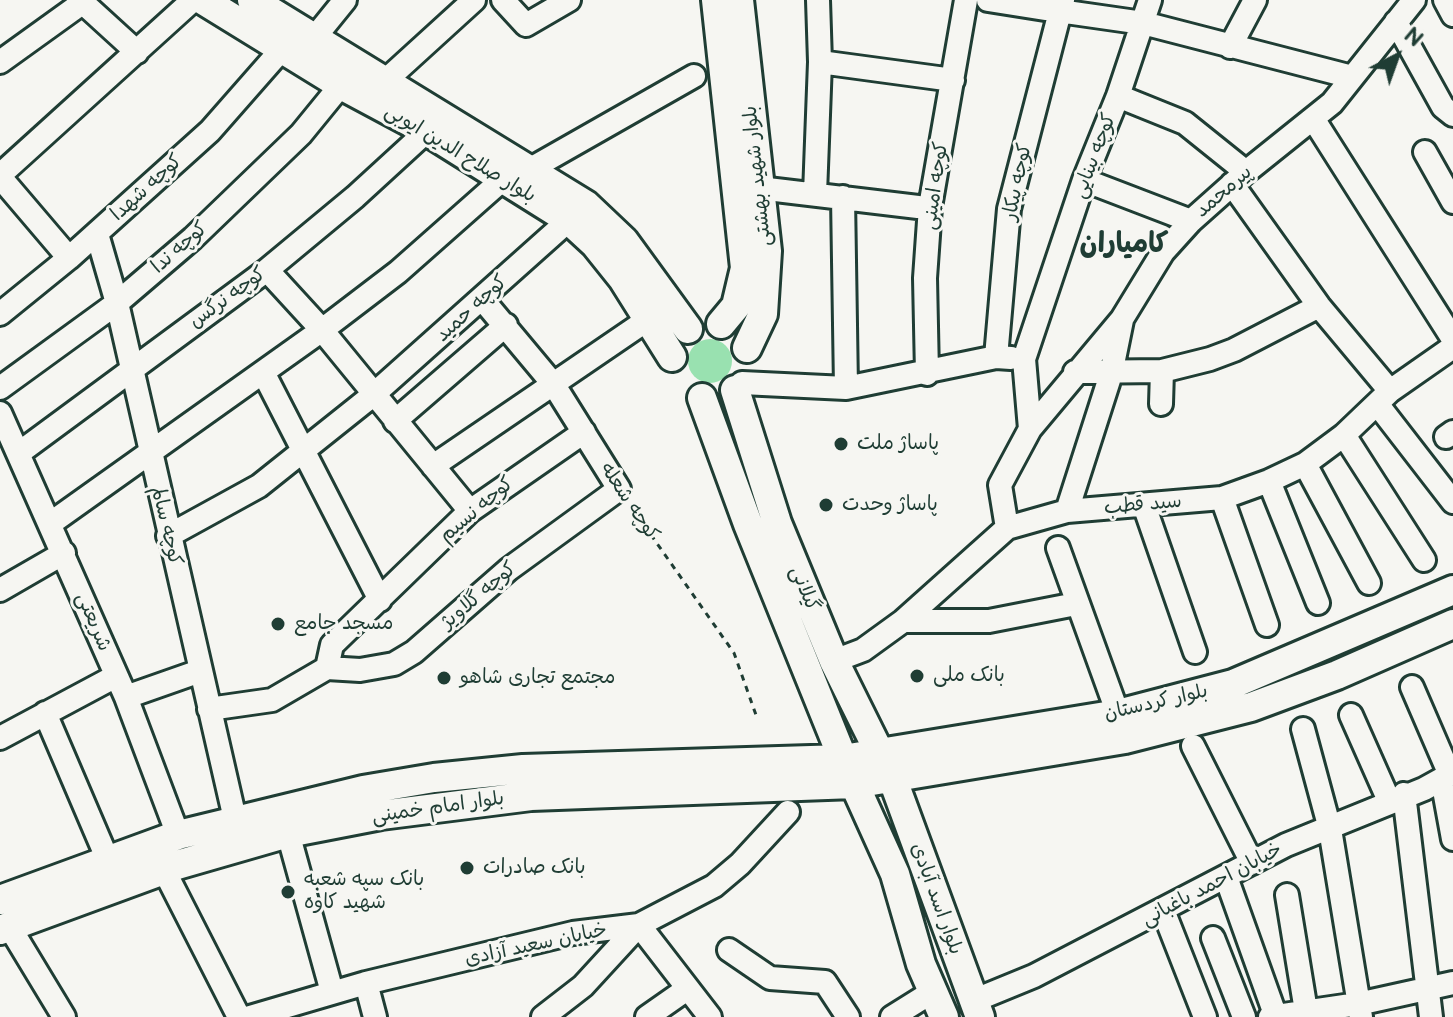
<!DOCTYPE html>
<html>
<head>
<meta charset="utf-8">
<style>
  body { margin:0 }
  #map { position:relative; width:1453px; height:1017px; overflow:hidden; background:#f6f6f2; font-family:"Balsamiq Sans",sans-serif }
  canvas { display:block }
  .north { position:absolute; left:1357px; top:16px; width:80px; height:80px; -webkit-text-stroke:6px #f6f6f2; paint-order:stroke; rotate:41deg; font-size:22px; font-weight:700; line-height:32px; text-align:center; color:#1f3d34 }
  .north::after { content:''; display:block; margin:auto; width:28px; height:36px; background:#1f3d34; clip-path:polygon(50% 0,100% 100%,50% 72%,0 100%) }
</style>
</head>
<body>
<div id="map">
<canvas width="1453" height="1017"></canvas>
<div class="north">N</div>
</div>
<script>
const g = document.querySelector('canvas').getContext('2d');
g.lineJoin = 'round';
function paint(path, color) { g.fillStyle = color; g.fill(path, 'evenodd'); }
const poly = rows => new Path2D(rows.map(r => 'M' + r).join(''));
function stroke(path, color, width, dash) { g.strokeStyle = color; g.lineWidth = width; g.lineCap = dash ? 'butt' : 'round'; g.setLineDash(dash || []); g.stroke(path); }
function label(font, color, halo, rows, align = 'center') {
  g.font = font + ' "Balsamiq Sans","Playpen Sans Arabic",sans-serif'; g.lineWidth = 6; g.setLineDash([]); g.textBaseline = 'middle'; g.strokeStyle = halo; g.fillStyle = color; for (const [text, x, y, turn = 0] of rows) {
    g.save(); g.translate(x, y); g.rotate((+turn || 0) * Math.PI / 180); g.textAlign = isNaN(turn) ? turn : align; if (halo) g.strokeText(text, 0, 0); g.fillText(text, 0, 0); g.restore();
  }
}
paint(poly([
  '688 361a22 22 0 1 1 44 0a22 22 0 1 1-44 0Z'
]), '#99e1b0');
const minor = poly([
  [80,0,137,52],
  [503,0,526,25,569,0],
  [988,0,1045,9],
  [1445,0,1453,15],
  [1059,11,1143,23,1352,77],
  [1396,22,1443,107,1453,115],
  [315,37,345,0],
  [1230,47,1255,0],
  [0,62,82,3],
  [820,62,953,80],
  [384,82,474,0],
  [1118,96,1185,123,1246,172],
  [1314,120,1453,339],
  [1425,152,1453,202],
  [527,171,694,76],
  [0,175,193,0],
  [0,177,69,258],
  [1084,180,1191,221],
  [1232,184,1319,306,1390,391],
  [759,188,918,207],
  [815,194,820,62,818,0],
  [843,197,846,388],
  [97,234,117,303,235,819],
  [267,270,322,330,470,511],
  [0,314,69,258,210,131,282,49],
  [996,357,1009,209,1063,0],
  [1075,372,1162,371,1210,359,1234,350,1319,306],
  [264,374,380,600],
  [927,374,925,278,930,207,966,0],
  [742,383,846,388,996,357,1011,358],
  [0,388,117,303,193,238,301,134,341,85],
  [1161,404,1162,371],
  [1378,405,1453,502],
  [0,413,126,697,178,835],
  [395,421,506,325],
  [1030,429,1024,359,1084,180,1118,96,1150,0],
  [1344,435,1424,560],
  [1446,437,1453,432],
  [19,453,267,270,355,197,427,131],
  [1305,464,1369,583],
  [433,466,650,318],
  [1269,481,1318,603],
  [1222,498,1267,625],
  [1144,505,1195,652],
  [1067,511,1111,374,1122,320],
  [51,523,322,330,398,272,502,180],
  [1007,528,1000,485,1030,429,1122,319,1163,252,1191,221,1246,172,1332,103,1414,0],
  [168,536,259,486,373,395,569,220],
  [1058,548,1118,714],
  [0,590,64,553],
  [903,621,989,621,1076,604],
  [834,661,863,650,903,621,1007,528,1067,511,1222,498,1269,481,1305,464,1344,435,1390,391,1453,347],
  [327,668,360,670,394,664,414,652,509,569,619,489,554,385,483,300],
  [327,668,332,645,470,511,584,432],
  [1412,687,1450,775],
  [126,697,200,671],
  [209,709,272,700,327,668],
  [45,713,107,858],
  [1351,715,1390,803],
  [1303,729,1330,829,1361,1017],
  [0,738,116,676],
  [1193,746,1252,863],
  [1442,779,1453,839],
  [1404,794,1431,1017],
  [288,833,332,992],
  [164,870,239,1017],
  [1226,877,1276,1017],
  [1287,895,1307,1017],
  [1163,910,1205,1017],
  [9,926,64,1017],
  [1213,938,1244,1017],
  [729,950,770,978,825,982,848,1017],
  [366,983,375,1017],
  [973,1001,1034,976,1286,845,1424,789,1453,773],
  [250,1017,366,983,573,933,639,925,714,886,740,864,788,812],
  [543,1017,583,986,639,925,710,1017],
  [647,1017,687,989],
  [892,1017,932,992],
  [1270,1017,1358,1004,1453,983]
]);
const major = poly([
  [203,0,341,85,427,131,569,220,595,244,623,279,672,357],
  [252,0,586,205,624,241,688,329],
  [716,0,745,268,736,306,721,324],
  [739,0,767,251,763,314,747,348],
  [735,390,777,523,834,661,893,780,980,1017],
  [702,398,748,524,843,759,895,874,921,964,944,1017],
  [0,900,178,835,363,790,434,778,523,769,843,759,1118,714,1233,684,1453,590],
  [0,930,177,865,288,833,381,815,531,796,854,784,1125,739,1251,707,1337,675,1453,624]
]);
stroke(minor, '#1f3d34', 28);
stroke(major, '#1f3d34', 34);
stroke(poly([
  [630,505,734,653,756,715]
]), '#1f3d34', 3, [6, 6]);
stroke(minor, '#f6f6f2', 22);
stroke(major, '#f6f6f2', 28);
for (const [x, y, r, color] of [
  [841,444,8,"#1f3d34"],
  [826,505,8,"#1f3d34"],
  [278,624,8,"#1f3d34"],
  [917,676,8,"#1f3d34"],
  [444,678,8,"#1f3d34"],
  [467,868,8,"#1f3d34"],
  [288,892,8,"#1f3d34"]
]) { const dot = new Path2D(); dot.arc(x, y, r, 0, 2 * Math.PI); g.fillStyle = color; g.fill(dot); stroke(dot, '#f6f6f2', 3); }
label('20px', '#1f3d34', '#f6f6f2', [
  ["بلوار صلاح الدین ایوبی",460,154,31],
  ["کوچه بینایی",1095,156,-69],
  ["بلوار شهید بهشتی",758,176,-96],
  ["کوچه پیکار",1018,182,-78],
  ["کوچه امینی",936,186,-82],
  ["کوچه شهدا",147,188,-42],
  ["پیرمحمد",1224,192,-41],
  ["کوچه ندا",180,248,-41],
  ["کوچه نرگس",228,298,-36],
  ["کوچه حمید",472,309,-42],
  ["کوچه شعله",629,502,56],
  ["سید قطب",1143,505,-5],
  ["کوچه نسیم",477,510,-40],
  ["کوچه سالم",166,526,77],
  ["گیلانی",804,589,68],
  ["کوچه گلاویژ",479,596,-40],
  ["شریعتی",93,622,67],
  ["بلوار کردستان",1156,703,-13],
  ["بلوار امام خمینی",438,808,-8],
  ["خیابان احمد باغبانی",1212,885,-28],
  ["بلوار اسد آبادی",936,899,70],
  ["خیابان سعید آزادی",536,945,-12]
]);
label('20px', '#1f3d34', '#f6f6f2', [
  ["پاساژ ملت",857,444],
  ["پاساژ وحدت",842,505],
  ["مسجد جامع",294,624],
  ["بانک ملی",933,676],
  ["مجتمع تجاری شاهو",460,678],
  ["بانک صادرات",483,868],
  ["بانک سپه شعبه",304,880],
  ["شهید کاوه",304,903]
], 'left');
label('bold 28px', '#1f3d34', '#f6f6f2', [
  ["کامیاران",1124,245]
]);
</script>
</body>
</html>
